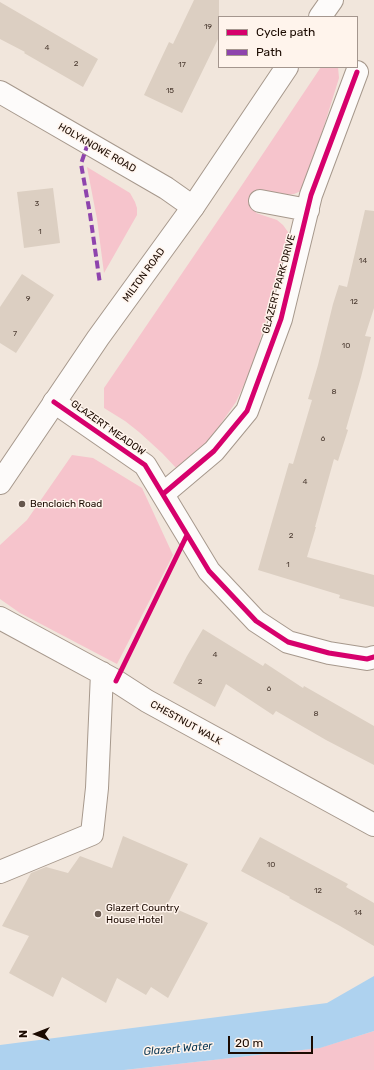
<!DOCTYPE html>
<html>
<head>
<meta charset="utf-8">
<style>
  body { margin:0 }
  #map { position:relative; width:374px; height:1070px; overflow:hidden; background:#f1e6dc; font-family:Rubik,sans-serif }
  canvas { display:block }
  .legend { position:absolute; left:218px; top:16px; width:140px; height:52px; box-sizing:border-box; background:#fff4ec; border:1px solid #a4968e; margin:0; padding:5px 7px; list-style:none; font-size:12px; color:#1b0a00 }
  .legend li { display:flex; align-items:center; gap:8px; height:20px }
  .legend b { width:20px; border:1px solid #a4968e }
  .north { position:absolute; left:16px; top:1014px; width:40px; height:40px; -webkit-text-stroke:3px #fff4ec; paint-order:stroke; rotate:270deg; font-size:11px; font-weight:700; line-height:16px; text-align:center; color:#1b0a00 }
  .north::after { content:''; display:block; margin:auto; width:14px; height:18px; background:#1b0a00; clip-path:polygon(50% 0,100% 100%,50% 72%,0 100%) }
  .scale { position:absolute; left:228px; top:1036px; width:85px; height:18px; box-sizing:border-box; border:2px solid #1b0a00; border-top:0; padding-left:5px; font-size:12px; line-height:14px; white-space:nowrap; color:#1b0a00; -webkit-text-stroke:3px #fff4ec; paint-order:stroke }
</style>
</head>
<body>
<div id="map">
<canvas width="374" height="1070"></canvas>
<ul class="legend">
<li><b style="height:5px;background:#d6006c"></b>Cycle path</li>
<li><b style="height:5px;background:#8e44ad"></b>Path</li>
</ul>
<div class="north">N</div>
<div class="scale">20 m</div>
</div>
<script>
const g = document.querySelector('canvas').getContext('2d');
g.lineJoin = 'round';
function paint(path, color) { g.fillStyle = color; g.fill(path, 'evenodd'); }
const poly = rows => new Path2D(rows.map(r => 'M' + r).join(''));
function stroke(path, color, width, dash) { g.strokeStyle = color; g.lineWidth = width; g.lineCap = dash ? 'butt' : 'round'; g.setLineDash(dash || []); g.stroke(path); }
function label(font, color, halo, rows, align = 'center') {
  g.font = font + ' Rubik,sans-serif'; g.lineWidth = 3; g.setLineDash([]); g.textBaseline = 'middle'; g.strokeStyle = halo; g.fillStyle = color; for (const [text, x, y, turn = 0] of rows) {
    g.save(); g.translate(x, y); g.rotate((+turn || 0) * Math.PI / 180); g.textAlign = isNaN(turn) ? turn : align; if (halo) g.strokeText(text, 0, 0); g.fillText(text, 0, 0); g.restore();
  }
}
paint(poly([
  [321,67,338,67,339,78,306,184,301,191,294,194,287,195,261,191,256,213,277,220,283,225,288,232,289,239,253,365,236,402,208,442,178,470,162,453,139,432,125,421,104,408,104,388,240,188],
  [87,167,130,193,135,202,137,208,137,215,104,273,97,219],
  [72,455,93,458,142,488,173,555,117,664,20,613,0,599,0,545,27,520],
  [374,1031,374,1070,124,1070,319,1048]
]), '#f6c4cc');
paint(poly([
  [374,976,374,1031,320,1048,124,1070,0,1070,0,1045,327,1003]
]), '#aed2ef');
paint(poly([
  [194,0,219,0,219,37,182,113,144,95,169,42,173,44],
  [0,2,98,59,83,87,24,53,25,52,0,39],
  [53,188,60,243,24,248,17,192],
  [365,210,374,211,374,308,365,336,371,337,361,377,346,429,348,430,338,461,334,459,315,527,316,527,307,557,374,575,374,607,339,598,340,595,258,570,289,463,293,464,312,400,308,399,318,365,333,304,339,285,347,287],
  [22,274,54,295,16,353,0,343,0,307],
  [203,629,263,666,265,663,303,688,304,686,374,726,374,765,326,740,276,711,273,715,226,684,215,707,173,683,187,656],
  [123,836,188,864,167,905,208,923,168,998,151,987,146,995,117,978,106,1003,62,977,53,997,9,973,29,936,2,926,31,873,46,867,68,873,80,856,112,868],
  [260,837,348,884,346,887,374,903,374,946,340,926,289,898,290,897,241,871]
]), '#dccfc2');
const minor = poly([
  [0,92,166,188,193,207],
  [260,201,308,210],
  [54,402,145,465,209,571,256,621,288,642,329,653,367,659,374,657],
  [163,494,214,451,247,411,281,319,311,195,357,72],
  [0,618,116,681,147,701,374,825],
  [0,872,92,834,97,788,102,673]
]);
const major = poly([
  [320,17,332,0],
  [0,483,98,338,193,207,287,67]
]);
stroke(minor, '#a6988c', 24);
stroke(major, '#a6988c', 24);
stroke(minor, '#fdfbfa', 22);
stroke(major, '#fdfbfa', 22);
stroke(poly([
  [88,143,81,164,90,214,100,284]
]), '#8e44ad', 4, [8, 4]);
stroke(poly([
  [54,402,145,465,209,571,256,621,288,642,329,653,367,659,374,657],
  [163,494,214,451,247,411,281,319,311,195,357,72],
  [116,681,187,535]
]), '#d6006c', 5);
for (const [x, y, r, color] of [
  [22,504,4,"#66574d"],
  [98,914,4,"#66574d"]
]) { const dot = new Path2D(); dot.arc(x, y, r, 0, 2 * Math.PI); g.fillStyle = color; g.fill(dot); stroke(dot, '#fff4ec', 1.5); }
label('8px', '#4c3c32', null, [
  ["19",208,27],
  ["4",47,48],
  ["2",76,64],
  ["17",182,65],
  ["15",170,91],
  ["3",37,204],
  ["1",40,232],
  ["14",363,261],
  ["9",28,299],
  ["12",354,302],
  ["7",15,334],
  ["10",346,346],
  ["8",334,392],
  ["6",323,439],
  ["4",305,482],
  ["2",291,536],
  ["1",288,565],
  ["4",215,655],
  ["2",200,682],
  ["6",269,689],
  ["8",316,714],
  ["10",271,865],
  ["12",318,891],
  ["14",358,913]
]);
label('10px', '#1b0a00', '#fff4ec', [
  ["HOLYKNOWE ROAD",97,148,30],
  ["MILTON ROAD",144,275,-54],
  ["GLAZERT PARK DRIVE",279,284,-75],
  ["GLAZERT MEADOW",108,428,35],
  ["CHESTNUT WALK",186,723,29]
]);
label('10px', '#1b0a00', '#fff4ec', [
  ["Bencloich Road",30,504],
  ["Glazert Country",106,908],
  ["House Hotel",106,920]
], 'left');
label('italic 11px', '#083653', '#fff4ec', [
  ["Glazert Water",178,1049,-5]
]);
</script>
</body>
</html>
